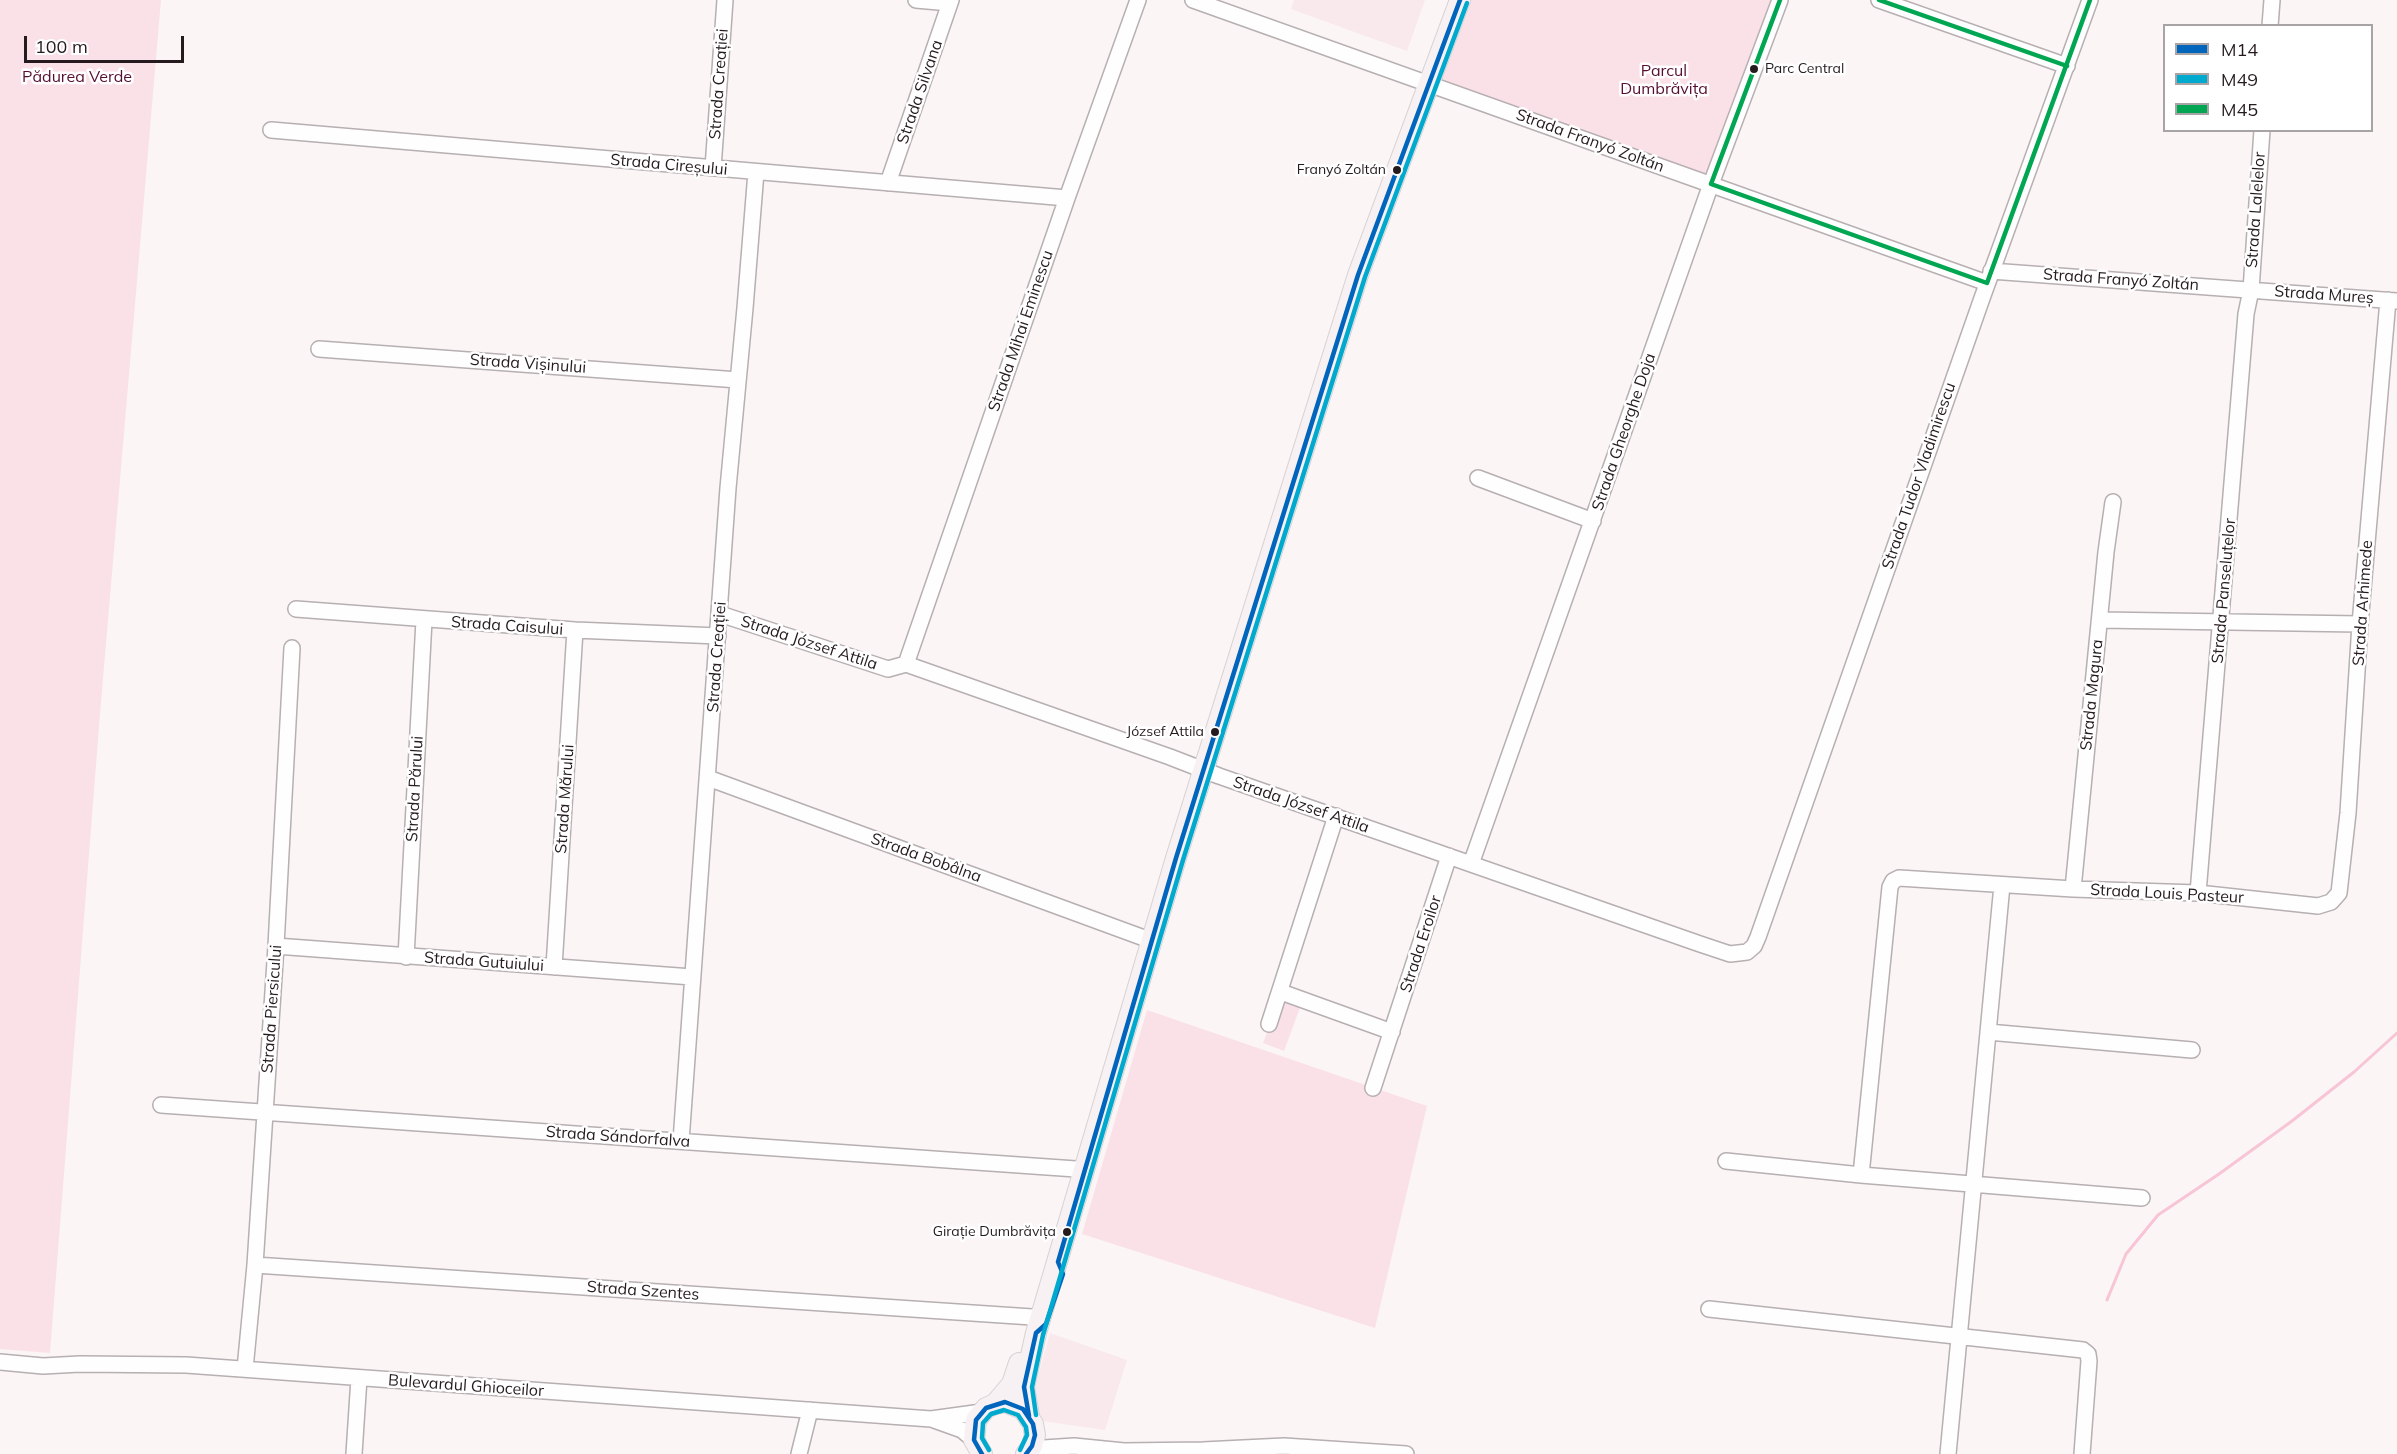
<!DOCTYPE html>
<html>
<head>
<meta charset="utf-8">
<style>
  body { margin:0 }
  #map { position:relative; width:2397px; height:1454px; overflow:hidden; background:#fbf5f6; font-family:Mulish,sans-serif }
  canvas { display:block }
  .legend { position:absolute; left:2163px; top:24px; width:210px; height:108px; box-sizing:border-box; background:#fff; border:2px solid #a8a4a5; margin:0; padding:8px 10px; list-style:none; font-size:18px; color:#251b1e }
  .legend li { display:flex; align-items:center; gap:12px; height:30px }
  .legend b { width:30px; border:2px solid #a8a4a5 }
  .scale { position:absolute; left:24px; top:36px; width:160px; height:27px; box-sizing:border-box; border:3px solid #251b1e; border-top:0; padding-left:8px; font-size:18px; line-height:21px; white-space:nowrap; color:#251b1e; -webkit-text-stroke:4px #fff; paint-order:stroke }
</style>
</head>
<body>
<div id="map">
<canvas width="2397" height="1454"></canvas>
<ul class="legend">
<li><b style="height:8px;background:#0065bd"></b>M14</li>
<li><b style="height:8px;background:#00a9ce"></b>M49</li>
<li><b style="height:8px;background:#00a651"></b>M45</li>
</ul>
<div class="scale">100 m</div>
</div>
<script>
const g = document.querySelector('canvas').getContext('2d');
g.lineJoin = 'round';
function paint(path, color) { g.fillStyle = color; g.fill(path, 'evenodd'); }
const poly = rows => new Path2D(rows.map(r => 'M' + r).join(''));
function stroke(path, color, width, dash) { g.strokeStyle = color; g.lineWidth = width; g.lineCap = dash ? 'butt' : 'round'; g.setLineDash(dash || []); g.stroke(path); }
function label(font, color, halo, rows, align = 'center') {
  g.font = font + ' Mulish,sans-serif'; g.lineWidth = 5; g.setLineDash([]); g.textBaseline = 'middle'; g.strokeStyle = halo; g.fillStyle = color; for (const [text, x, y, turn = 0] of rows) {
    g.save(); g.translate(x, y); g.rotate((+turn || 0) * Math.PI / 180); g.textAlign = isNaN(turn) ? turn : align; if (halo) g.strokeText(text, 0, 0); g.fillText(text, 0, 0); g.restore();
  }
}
paint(poly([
  [1294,0,1425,0,1407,51,1291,9],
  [1050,1333,1127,1360,1105,1430,1042,1421,1034,1409,1031,1402]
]), '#f9e9ed');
paint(poly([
  [0,0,161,0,100,714,50,1353,0,1349],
  [1464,0,1780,0,1711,184,1445,84,1440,78],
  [1281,998,1301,1005,1284,1051,1263,1043],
  [1147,1010,1427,1106,1375,1328,1082,1234]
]), '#fae1e8');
stroke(poly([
  [2107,1300,2126,1254,2158,1215,2219,1174,2292,1121,2354,1072,2397,1033]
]), '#f7c5d6', 3);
const minor = poly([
  [916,0,950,3],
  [1193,0,1987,283],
  [1879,0,2067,66],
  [2270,26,2272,0],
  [271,130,1067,198],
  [713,168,725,0],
  [888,183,951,0],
  [1991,271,2397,301],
  [319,349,738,380],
  [1478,478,1593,521],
  [296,609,575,630,718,636],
  [720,614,888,669,906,664,1170,757,1219,776,1700,944,1730,954,1747,952,1754,946,1758,937,1981,301,2090,0],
  [2100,620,2360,624],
  [906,664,1067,198,1138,0],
  [708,778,1144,938],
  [1471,864,1711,184,1780,0],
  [2073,889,2106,552,2113,502],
  [2198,893,2246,314,2251,290,2262,130],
  [276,946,692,977],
  [406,957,424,620],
  [554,967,575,630],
  [1281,992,1392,1032],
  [1269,1024,1336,816],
  [1988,1032,2192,1050],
  [1373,1088,1449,856],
  [161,1105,1076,1169],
  [681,1141,728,488,745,308,756,172],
  [1726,1161,1861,1175,2142,1198],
  [1861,1175,1890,887,1893,881,1899,878,2073,889,2198,893,2318,906,2331,902,2339,893,2348,813,2360,624,2388,300],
  [255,1265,1032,1317],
  [1709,1309,2083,1350,2088,1354,2089,1361,2082,1454],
  [0,1362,43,1366,80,1364,186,1365,931,1419,982,1412],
  [245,1369,255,1265,276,946,292,648],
  [934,1420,962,1430,974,1440],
  [354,1454,359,1378],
  [799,1454,810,1410],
  [1028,1454,1044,1448,1074,1446,1124,1451,1203,1450,1284,1446,1406,1454],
  [1948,1454,2002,885]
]);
const major = poly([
  [995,1404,1012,1384,1019,1363],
  [1029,1416,1024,1387,1036,1333,1176,858,1358,275,1460,0],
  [982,1454,974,1440,976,1420,986,1408,995,1404,1005,1402,1023,1409,1033,1424,1035,1435,1032,1446,1026,1454]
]);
stroke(minor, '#b7afb1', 18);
stroke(major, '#d6d2d3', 22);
stroke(minor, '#fefefe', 15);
stroke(major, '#f8f1f3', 20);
stroke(poly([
  [1029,1416,1024,1387,1036,1333,1046,1324,1063,1274,1058,1262,1176,858,1358,275,1460,0],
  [982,1454,974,1440,976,1420,986,1408,1005,1402,1023,1409,1033,1424,1035,1435,1032,1446,1026,1454]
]), '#0065bd', 4.5);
stroke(poly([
  [1036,1415,1032,1387,1043,1335,1183,860,1365,277,1467,3],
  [989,1450,982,1438,983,1423,991,1414,1004,1410,1018,1415,1026,1427,1027,1435,1020,1450]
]), '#00a9ce', 4.5);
stroke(poly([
  [1780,0,1711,184,1987,283,2090,0],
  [1879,0,2067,66]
]), '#00a651', 4.5);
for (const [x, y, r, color] of [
  [1754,69,5,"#251b1e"],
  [1397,170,5,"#251b1e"],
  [1215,732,5,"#251b1e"],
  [1067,1232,5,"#251b1e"]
]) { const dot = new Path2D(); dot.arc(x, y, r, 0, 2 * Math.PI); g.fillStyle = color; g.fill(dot); stroke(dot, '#fff', 2); }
label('14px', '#251b1e', '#fff', [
  ["Parc Central",1765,69,"left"],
  ["Franyó Zoltán",1386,170],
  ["József Attila",1204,732],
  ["Girație Dumbrăvița",1056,1232]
], 'right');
label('16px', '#560e30', '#fff', [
  ["Parcul",1664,71],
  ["Dumbrăvița",1664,89],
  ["Pădurea Verde",77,77]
]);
label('16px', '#251b1e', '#fff', [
  ["Strada Creației",719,84,-86],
  ["Strada Silvana",920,92,-71],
  ["Strada Franyó Zoltán",1590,141,20],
  ["Strada Cireșului",669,165,5],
  ["Strada Lalelelor",2256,210,-86],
  ["Strada Franyó Zoltán",2121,280,4],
  ["Strada Mureș",2324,295,4],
  ["Strada Mihai Eminescu",1021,331,-71],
  ["Strada Vișinului",528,364,4],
  ["Strada Gheorghe Doja",1624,432,-71],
  ["Strada Tudor Vladimirescu",1919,476,-71],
  ["Strada Panseluțelor",2224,591,-85],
  ["Strada Arhimede",2363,603,-86],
  ["Strada Caisului",507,626,4],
  ["Strada József Attila",809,643,18],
  ["Strada Creației",717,657,-86],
  ["Strada Magura",2092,695,-84],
  ["Strada Părului",415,789,-87],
  ["Strada Mărului",565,799,-86],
  ["Strada József Attila",1301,805,19],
  ["Strada Bobâlna",926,858,20],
  ["Strada Louis Pasteur",2167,894,3],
  ["Strada Eroilor",1421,944,-72],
  ["Strada Gutuiului",484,962,4],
  ["Strada Piersicului",272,1009,-86],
  ["Strada Sándorfalva",618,1137,4],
  ["Strada Szentes",643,1291,4],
  ["Bulevardul Ghioceilor",466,1386,4]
]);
</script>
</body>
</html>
